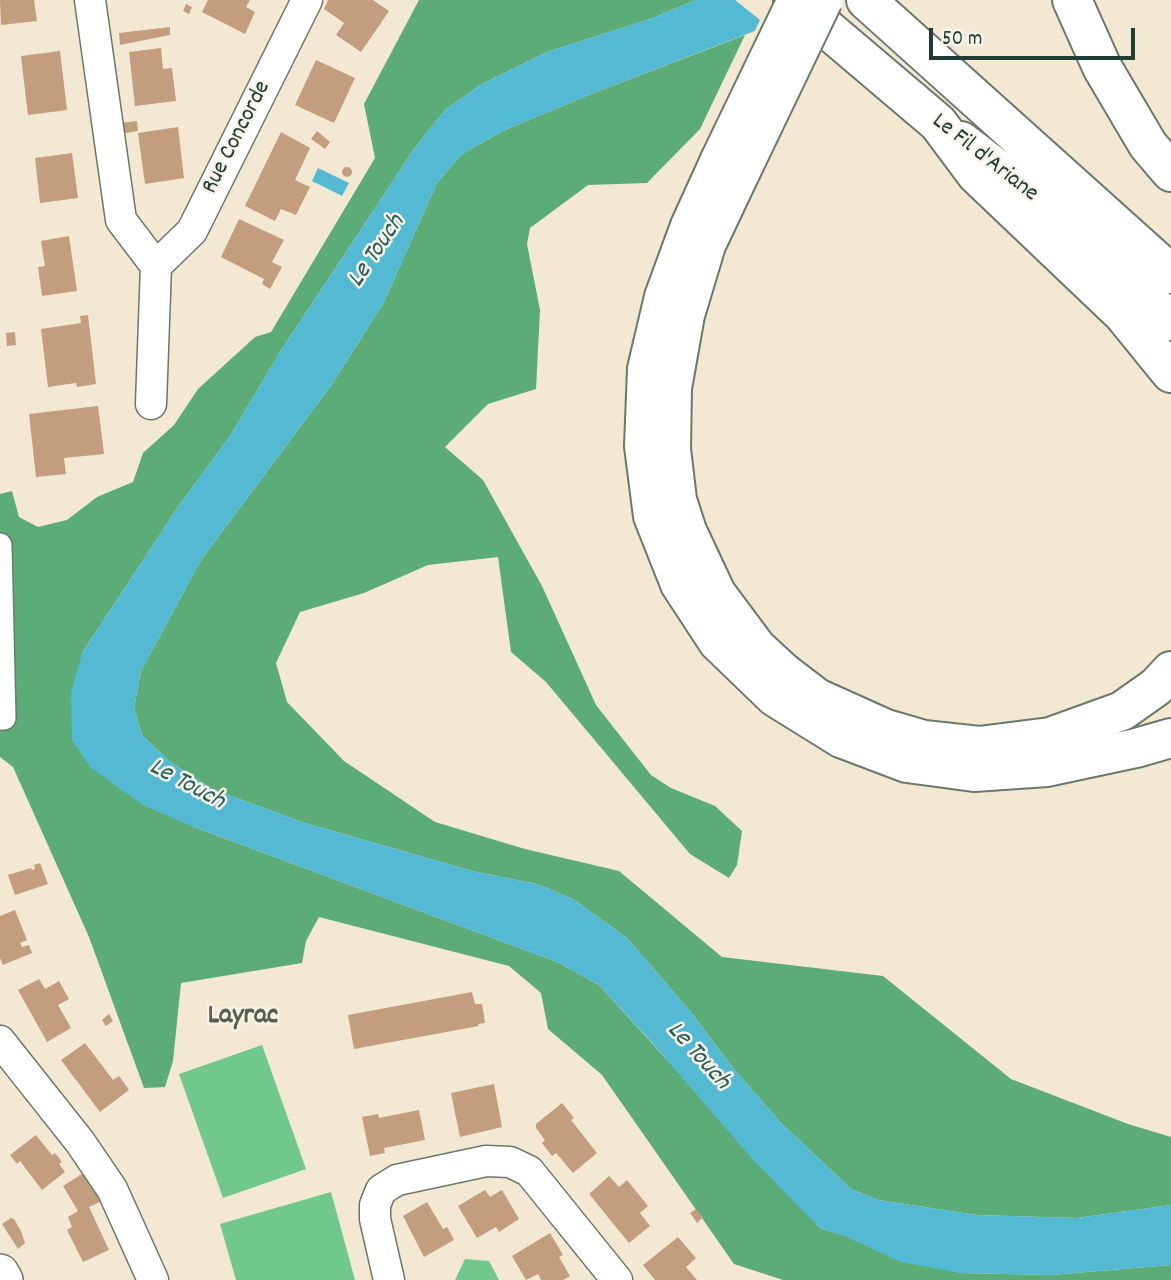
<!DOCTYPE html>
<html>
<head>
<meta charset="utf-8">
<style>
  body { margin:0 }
  #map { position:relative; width:1171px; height:1280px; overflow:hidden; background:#f3e8d2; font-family:Dekko,sans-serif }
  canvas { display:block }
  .scale { position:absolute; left:929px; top:28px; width:206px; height:32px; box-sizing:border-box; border:4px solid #1f3d34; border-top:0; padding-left:9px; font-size:21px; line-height:24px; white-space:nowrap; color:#1f3d34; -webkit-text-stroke:5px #f7f3e8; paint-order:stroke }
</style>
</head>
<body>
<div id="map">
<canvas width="1171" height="1280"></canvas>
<div class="scale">50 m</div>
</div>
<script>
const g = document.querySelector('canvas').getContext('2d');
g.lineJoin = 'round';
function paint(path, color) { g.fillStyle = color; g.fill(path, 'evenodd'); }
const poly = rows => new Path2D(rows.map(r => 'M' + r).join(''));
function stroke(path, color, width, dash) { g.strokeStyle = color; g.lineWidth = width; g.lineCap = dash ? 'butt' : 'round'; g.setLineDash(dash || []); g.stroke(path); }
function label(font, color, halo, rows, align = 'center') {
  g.font = font + ' Dekko,sans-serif'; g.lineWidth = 5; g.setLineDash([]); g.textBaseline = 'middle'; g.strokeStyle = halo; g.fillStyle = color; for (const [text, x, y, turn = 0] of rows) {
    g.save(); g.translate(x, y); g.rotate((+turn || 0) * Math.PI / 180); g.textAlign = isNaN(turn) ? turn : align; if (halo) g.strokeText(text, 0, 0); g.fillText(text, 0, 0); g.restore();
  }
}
paint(poly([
  [262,1045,306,1169,223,1198,179,1074],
  [331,1192,355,1280,236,1280,220,1224],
  [465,1259,489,1261,499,1280,455,1280]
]), '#71c88d');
paint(poly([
  [419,0,696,0,653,18,547,52,482,84,446,109,416,146,280,352,230,436,180,504,82,653,194,827,557,962,599,985,820,1228,961,1273,1051,1275,1171,1265,1171,1280,783,1280,734,1264,602,1075,548,1029,541,993,509,966,319,917,306,941,302,963,181,983,173,1061,165,1087,144,1088,89,937,13,767,0,757,0,494,12,491,19,517,38,527,67,520,97,497,133,482,143,453,174,425,198,389,255,337,271,332,375,158,364,104],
  [745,35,700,129,647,183,588,185,530,228,527,244,540,310,536,389,488,404,445,447,483,480,542,586,596,705,651,775,671,788,715,806,742,831,737,865,729,878,690,854,546,682,511,652,498,557,428,565,364,593,300,612,276,663,287,702,344,761,435,822,525,849,619,871,722,957,883,976,1011,1079,1128,1124,1171,1137,1171,1205,1077,1218,977,1215,878,1200,851,1189,781,1123,733,1068,690,1011,627,938,573,899,537,884,472,871,305,823,212,789,169,761,142,735,134,708,141,671,201,560,330,387,383,304,437,183,462,154,503,131,591,94]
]), '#5cac78');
paint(poly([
  [696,0,835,0,591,94,503,131,462,154,437,183,383,304,330,387,201,560,141,671,134,708,142,735,169,761,212,789,305,823,472,871,537,884,573,899,627,938,690,1011,733,1068,781,1123,851,1189,878,1200,977,1215,1077,1218,1171,1205,1171,1265,1051,1275,961,1273,901,1262,844,1236,820,1228,754,1161,655,1046,599,985,557,962,194,827,143,805,91,768,72,740,71,692,82,653,180,504,230,436,280,352,416,146,446,109,482,84,547,52,653,18],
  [318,168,349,183,342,196,312,181]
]), '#54bad3');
paint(poly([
  [735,0,838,0,836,3,753,35,760,20]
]), '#f3e8d2');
paint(poly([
  [0,0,34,0,37,21,1,25],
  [208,0,250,0,246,7,255,12,245,34,202,12],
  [328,0,373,0,389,11,361,52,336,35,344,23,324,9],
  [186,4,192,7,189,14,183,11],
  [170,27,170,35,120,45,119,33],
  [161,48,163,69,172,68,176,101,135,106,129,52],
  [60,51,67,110,28,115,21,56],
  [316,60,355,78,334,123,295,105],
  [137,121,138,131,121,134,120,123],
  [178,127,184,178,145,184,138,133],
  [317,131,330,142,325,149,311,139],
  [281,132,310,148,295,180,310,187,296,215,281,209,275,221,245,206],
  [72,153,78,198,40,203,35,158],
  '342 172a5 5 0 1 1 10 0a5 5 0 1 1-10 0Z',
  [239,219,284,240,272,262,282,267,270,289,262,284,264,279,221,257],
  [69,236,77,291,42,296,38,267,45,266,41,241],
  [88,315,96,384,77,387,76,383,48,387,41,329,81,323,80,316],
  [15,332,16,345,7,346,6,333],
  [98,406,104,454,64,458,66,474,36,477,29,414],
  [40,863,48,884,15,895,8,875,31,868,32,870,35,869,34,865],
  [15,910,27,940,20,943,22,947,29,945,32,953,3,965,0,958,0,916],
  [39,979,45,989,59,981,69,999,58,1005,71,1028,47,1042,18,990],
  [472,992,475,1004,482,1004,485,1023,478,1024,479,1026,354,1049,348,1015],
  [109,1014,113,1021,106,1026,102,1020],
  [85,1043,113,1080,119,1076,129,1090,100,1112,61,1060],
  [494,1084,502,1127,460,1137,451,1093],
  [562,1103,574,1118,571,1120,597,1153,573,1173,556,1153,552,1156,542,1143,545,1140,536,1128,536,1124],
  [419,1110,425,1140,384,1148,385,1153,370,1156,362,1117,378,1114,379,1118],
  [36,1135,52,1155,55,1153,62,1162,59,1164,65,1172,42,1190,20,1161,17,1164,10,1155],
  [88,1170,106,1199,89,1207,109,1250,83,1262,67,1230,72,1227,68,1217,78,1211,63,1186],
  [609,1176,619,1187,627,1180,648,1206,640,1213,650,1226,629,1243,589,1194],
  [485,1190,490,1197,502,1190,519,1219,499,1232,496,1227,477,1238,458,1206],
  [427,1202,443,1229,447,1227,454,1240,424,1257,403,1216],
  [696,1209,703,1217,697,1223,690,1213],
  [11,1218,14,1219,21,1231,25,1243,18,1249,2,1224],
  [550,1233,563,1255,559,1257,570,1276,563,1280,541,1280,538,1274,526,1280,512,1256],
  [678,1237,696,1258,686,1267,697,1280,655,1280,643,1265]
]), '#c39e7e');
const pedestrian = poly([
  [0,545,4,718,0,718]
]);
const minor = poly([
  [90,0,121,220,156,266,151,404],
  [156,266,192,231,307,0],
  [0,1041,80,1142,112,1189,153,1280],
  [389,1280,375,1219,375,1205,381,1190,397,1180,486,1161,510,1162,529,1171,617,1280]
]);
const tertiary = poly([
  [0,1273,4,1280]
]);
const trunk = poly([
  [866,0,1171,274],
  [1072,0,1102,67,1148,145,1171,172],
  [961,141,1025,190,1171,321],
  [720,160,690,226,664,297,647,369,644,446,653,516,680,584,718,642,775,697,841,738,907,763,974,772,1047,767,1136,748,1171,738]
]);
const motorway = poly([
  [793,0,938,123,976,174,1123,314,1171,373],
  [741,171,706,245,685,315,672,388,671,449,677,500,687,531,716,593,757,648,783,672,817,698,886,729,924,740,979,746,1050,737,1122,711,1156,687,1171,671]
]);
stroke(pedestrian, '#69796b', 26);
stroke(minor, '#69796b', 33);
stroke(tertiary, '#69796b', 40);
stroke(trunk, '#69796b', 42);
stroke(motorway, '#69796b', 42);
stroke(pedestrian, '#fff', 23);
stroke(minor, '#fff', 30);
stroke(tertiary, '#fff', 37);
stroke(trunk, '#fff', 38);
stroke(motorway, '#fff', 38);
const trunkBridge = poly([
  [720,160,797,0]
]);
const motorwayBridge = poly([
  [741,171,823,0]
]);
stroke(trunkBridge, '#69796b', 42, []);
stroke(motorwayBridge, '#69796b', 42, []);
stroke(trunkBridge, '#fff', 38);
stroke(motorwayBridge, '#fff', 38);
label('24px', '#1f3d34', '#f7f3e8', [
  ["Rue Concorde",238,138,-63],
  ["Le Fil d'Ariane",984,159,38]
]);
label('italic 26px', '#2c5c5c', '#f7f3e8', [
  ["Le Touch",378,252,-56],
  ["Le Touch",186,786,28],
  ["Le Touch",697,1057,48]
]);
label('bold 28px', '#585f4e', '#f7f3e8', [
  ["Layrac",243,1018]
]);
</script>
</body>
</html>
